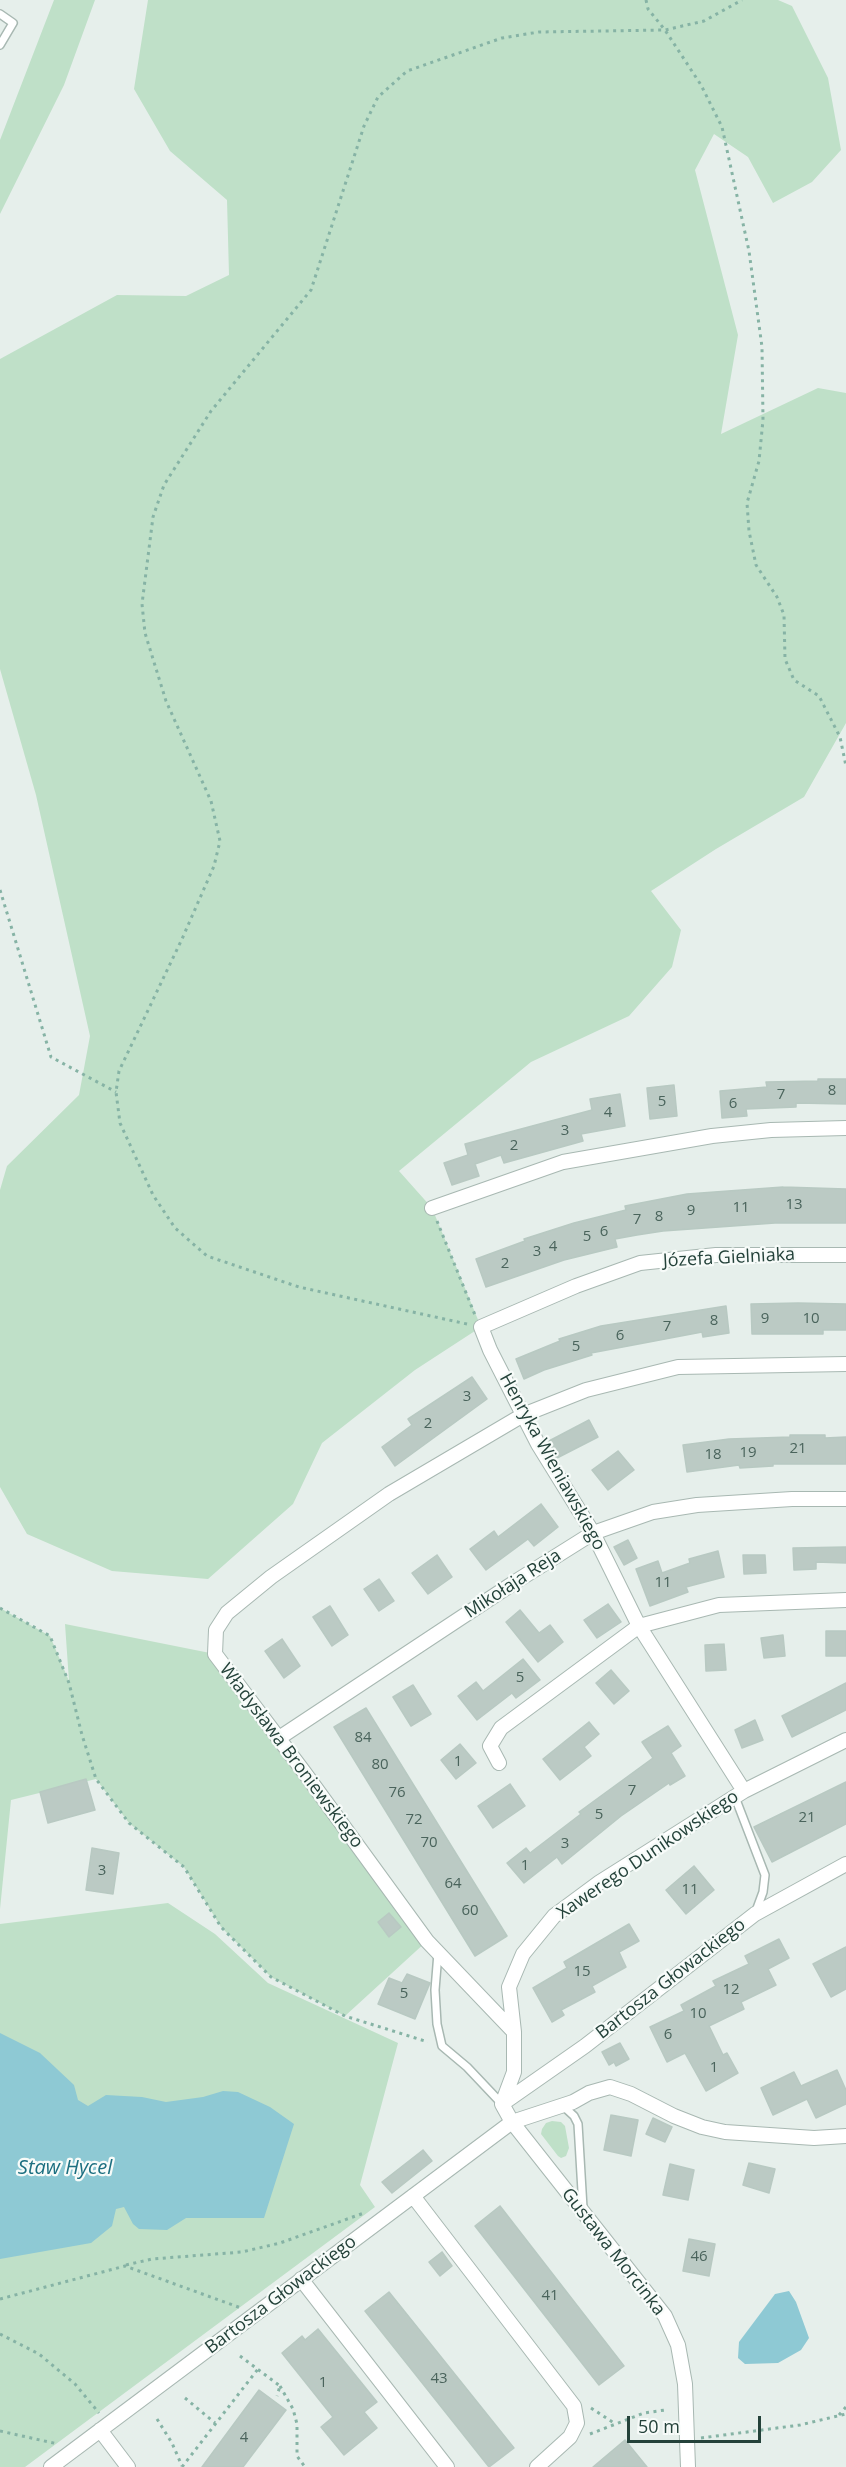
<!DOCTYPE html>
<html>
<head>
<meta charset="utf-8">
<style>
  body { margin:0 }
  #map { position:relative; width:846px; height:2467px; overflow:hidden; background:#e6efeb; font-family:"Open Sans",sans-serif }
  canvas { display:block }
  .scale { position:absolute; left:627px; top:2416px; width:134px; height:27px; box-sizing:border-box; border:3px solid #24423a; border-top:0; padding-left:8px; font-size:18px; line-height:21px; white-space:nowrap; color:#24423a; -webkit-text-stroke:4px #f7fbf9; paint-order:stroke }
</style>
</head>
<body>
<div id="map">
<canvas width="846" height="2467"></canvas>
<div class="scale">50 m</div>
</div>
<script>
const g = document.querySelector('canvas').getContext('2d');
g.lineJoin = 'round';
function paint(path, color) { g.fillStyle = color; g.fill(path, 'evenodd'); }
const poly = rows => new Path2D(rows.map(r => 'M' + r).join(''));
function stroke(path, color, width, dash) { g.strokeStyle = color; g.lineWidth = width; g.lineCap = dash ? 'butt' : 'round'; g.setLineDash(dash || []); g.stroke(path); }
function label(font, color, halo, rows, align = 'center') {
  g.font = font + ' "Open Sans",sans-serif'; g.lineWidth = 4.5; g.setLineDash([]); g.textBaseline = 'middle'; g.strokeStyle = halo; g.fillStyle = color; for (const [text, x, y, turn = 0] of rows) {
    g.save(); g.translate(x, y); g.rotate((+turn || 0) * Math.PI / 180); g.textAlign = isNaN(turn) ? turn : align; if (halo) g.strokeText(text, 0, 0); g.fillText(text, 0, 0); g.restore();
  }
}
paint(poly([
  [54,0,95,0,64,85,0,214,0,140],
  [148,0,778,0,792,6,828,78,841,150,812,182,773,203,748,157,714,134,695,170,738,335,721,434,818,388,846,393,846,723,804,797,716,849,651,891,681,930,672,967,629,1016,531,1062,399,1171,432,1208,481,1327,415,1370,322,1443,293,1504,208,1579,112,1571,27,1534,0,1487,0,1190,7,1166,79,1095,90,1036,36,795,0,669,0,359,117,295,186,296,229,275,227,200,170,151,134,89],
  [0,1608,50,1636,69,1681,65,1624,215,1654,427,1941,345,2016,271,1977,221,1927,184,1867,129,1823,96,1779,11,1800,0,1909],
  [168,1903,215,1934,268,1983,398,2043,360,2185,375,2207,25,2467,0,2467,0,1924],
  [552,2121,561,2122,565,2126,569,2148,566,2156,561,2158,558,2156,541,2134,542,2129,546,2123]
]), '#bfe0c8');
paint(poly([
  [0,2033,40,2053,74,2085,78,2100,88,2106,106,2095,142,2097,166,2102,203,2097,223,2091,238,2092,270,2107,294,2124,264,2218,186,2218,167,2230,139,2229,133,2224,124,2207,116,2209,112,2226,91,2243,0,2259],
  [789,2291,796,2302,809,2338,801,2350,778,2363,745,2364,738,2358,739,2342,775,2294]
]), '#8ec9d4');
const building = poly([
  [818,1079,846,1079,846,1104,796,1103,796,1107,746,1109,747,1116,722,1118,720,1091,767,1087,766,1082,818,1081,818,1079],
  [674,1085,677,1116,650,1119,647,1088,674,1085],
  [620,1094,625,1126,581,1134,583,1141,504,1163,501,1155,475,1164,479,1176,452,1185,444,1163,468,1155,465,1144,592,1110,590,1099,620,1094],
  [783,1187,846,1189,846,1223,775,1223,663,1231,637,1235,615,1239,617,1247,564,1260,486,1287,476,1259,525,1241,524,1239,574,1223,626,1210,625,1206,687,1194,783,1187],
  [798,1303,846,1304,846,1330,823,1330,823,1334,752,1334,751,1304,798,1303],
  [726,1306,729,1333,703,1337,702,1332,591,1353,592,1355,544,1370,524,1379,516,1359,560,1341,559,1339,601,1326,726,1306],
  [472,1377,487,1399,395,1466,382,1447,412,1425,408,1419,472,1377],
  [589,1420,598,1437,557,1458,547,1442,589,1420],
  [790,1435,825,1435,825,1438,846,1437,846,1464,773,1464,773,1466,740,1468,739,1465,687,1472,683,1445,729,1439,790,1437,790,1435],
  [618,1451,634,1470,608,1490,592,1470,618,1451],
  [541,1504,558,1527,534,1546,528,1539,486,1570,470,1549,494,1531,498,1537,541,1504],
  [628,1540,637,1558,624,1565,614,1547,628,1540],
  [846,1547,846,1563,816,1562,816,1569,794,1570,793,1548,846,1547],
  [718,1551,724,1577,686,1587,688,1592,650,1606,636,1569,658,1561,662,1573,690,1563,689,1559,718,1551],
  [437,1555,452,1577,428,1594,412,1573,437,1555],
  [743,1555,765,1555,766,1573,744,1574,743,1555],
  [379,1579,394,1601,379,1611,364,1589,379,1579],
  [608,1604,621,1622,597,1638,584,1620,608,1604],
  [330,1606,348,1635,332,1646,313,1617,330,1606],
  [520,1610,539,1633,550,1625,563,1642,538,1662,506,1622,520,1610],
  [826,1631,846,1631,846,1656,826,1656,826,1631],
  [783,1635,785,1656,764,1658,761,1638,783,1635],
  [282,1639,300,1666,284,1678,265,1651,282,1639],
  [724,1644,726,1670,706,1671,705,1645,724,1644],
  [523,1659,540,1680,516,1698,512,1693,477,1720,458,1696,476,1682,483,1691,523,1659],
  [611,1670,629,1691,614,1704,596,1683,611,1670],
  [846,1683,846,1710,792,1737,782,1716,846,1683],
  [413,1685,431,1714,411,1726,393,1697,413,1685],
  [366,1708,507,1936,475,1956,334,1727,366,1708],
  [755,1720,763,1740,742,1748,735,1730,755,1720],
  [589,1722,599,1734,584,1747,591,1756,560,1780,543,1759,589,1722],
  [668,1726,681,1746,671,1753,685,1776,670,1785,669,1783,621,1816,562,1864,557,1857,524,1883,507,1863,526,1848,530,1853,581,1814,579,1812,653,1758,642,1742,668,1726],
  [460,1744,476,1763,456,1779,441,1760,460,1744],
  [86,1779,95,1810,48,1823,40,1792,86,1779],
  [846,1782,846,1824,772,1862,754,1827,846,1782],
  [510,1784,525,1806,493,1828,478,1806,510,1784],
  [92,1848,119,1853,113,1894,86,1890,92,1848],
  [694,1866,714,1890,686,1914,666,1890,694,1866],
  [389,1913,401,1927,389,1937,378,1922,389,1913],
  [629,1924,639,1941,619,1952,626,1967,592,1986,595,1992,561,2010,564,2015,552,2022,533,1988,567,1968,564,1962,629,1924],
  [779,1939,789,1958,768,1969,776,1985,741,2002,744,2009,709,2026,723,2055,727,2053,738,2073,706,2091,685,2053,667,2062,650,2027,684,2011,681,2005,716,1986,713,1981,749,1964,745,1956,779,1939],
  [846,1947,846,1989,831,1997,813,1964,846,1947],
  [407,1974,430,1983,415,2019,378,2004,389,1978,402,1983,407,1974],
  [620,2043,629,2059,616,2066,614,2062,609,2065,602,2052,620,2043],
  [837,2070,846,2090,846,2104,816,2118,807,2099,773,2115,761,2088,794,2072,801,2086,837,2070],
  [611,2115,638,2120,631,2156,604,2150,611,2115],
  [653,2118,672,2127,665,2142,646,2134,653,2118],
  [423,2150,432,2161,392,2193,382,2182,423,2150],
  [749,2163,775,2169,769,2193,743,2185,749,2163],
  [670,2164,694,2170,688,2200,663,2195,670,2164],
  [500,2206,624,2366,599,2385,475,2226,500,2206],
  [689,2239,715,2244,709,2276,683,2271,689,2239],
  [442,2252,452,2266,440,2276,429,2262,442,2252],
  [389,2292,514,2448,489,2467,365,2311,389,2292],
  [318,2329,377,2402,364,2412,377,2428,344,2455,321,2427,333,2417,282,2353,302,2336,305,2340,318,2329],
  [259,2390,286,2410,243,2467,202,2467,259,2390],
  [625,2440,647,2467,593,2467,625,2440]
]);
paint(building, '#bbcac4');
stroke(building, '#b8c9c2', 1.5);
const lane = poly([
  [0,14,13,23,0,45],
  [735,1797,765,1875,763,1892,756,1911],
  [438,1953,435,1990,437,2024,442,2046,467,2067,502,2104],
  [562,2105,574,2116,578,2124,583,2208]
]);
const street = poly([
  [432,1208,563,1162,712,1136,771,1130,846,1128],
  [279,1738,515,1582,593,1533,653,1512,697,1505,792,1499,846,1499],
  [499,1763,490,1746,501,1728,639,1626,719,1605,846,1600],
  [744,1791,639,1626,593,1533,538,1444,490,1350,481,1327,576,1286,640,1263,716,1255,846,1255],
  [514,2032,427,1941,304,1772,215,1654,216,1630,227,1613,271,1577,389,1494,523,1415,586,1390,678,1367,846,1364],
  [502,2104,585,2046,755,1914,846,1864],
  [413,2196,574,2406,577,2423,570,2437,537,2467],
  [301,2279,447,2467],
  [100,2430,128,2467],
  [51,2467,512,2122,573,2102,589,2093,610,2087,631,2094,674,2116,702,2127,725,2132,814,2138,846,2136],
  [688,2467,685,2384,678,2345,665,2316,512,2122,502,2104,514,2072,514,2032,509,1987,523,1954,554,1916,600,1882,744,1791,846,1740]
]);
stroke(lane, '#a8b8b2', 10);
stroke(street, '#a8b8b2', 16);
stroke(poly([
  [646,0,648,9,665,30,701,85,722,127,749,251,762,347,763,420,759,461,747,503,749,531,756,565,777,597,784,615,785,659,794,680,819,696,840,737,846,766],
  [0,890,51,1057,116,1092],
  [437,1221,475,1315],
  [467,1324,299,1287,207,1256,175,1228,153,1195,120,1123,116,1092,119,1071,182,939,214,866,220,841,211,801,166,701,145,633,142,604,153,517,164,485,211,411,311,290,364,126,378,97,407,71,502,38,539,32,665,30,704,21,742,0],
  [0,1608,50,1636,69,1683,82,1735,96,1779,129,1823,184,1867,221,1927,271,1977,345,2016,428,2042],
  [126,2265,152,2259,242,2252,280,2243,364,2213],
  [0,2299,125,2266,241,2308],
  [0,2334,39,2354,75,2384,99,2413],
  [240,2356,280,2386,277,2396],
  [280,2386,293,2409,297,2424,297,2456,305,2467],
  [185,2398,215,2423],
  [591,2408,614,2423],
  [839,2415,846,2407],
  [157,2419,172,2443,182,2466],
  [0,2431,58,2444],
  [590,2434,644,2413,665,2410],
  [701,2438,800,2425,846,2414],
  [182,2467,258,2369]
]), '#86b3a5', 3, [3, 4.5]);
stroke(lane, '#fff', 7);
stroke(street, '#fff', 14);
label('15px', '#4a645c', null, [
  ["8",832,1091],
  ["7",781,1095],
  ["5",662,1102],
  ["6",733,1104],
  ["4",608,1113],
  ["3",565,1131],
  ["2",514,1146],
  ["13",794,1205],
  ["11",741,1208],
  ["9",691,1211],
  ["8",659,1217],
  ["7",637,1220],
  ["6",604,1232],
  ["5",587,1237],
  ["4",553,1247],
  ["3",537,1252],
  ["2",505,1264],
  ["9",765,1319],
  ["10",811,1319],
  ["8",714,1321],
  ["7",667,1327],
  ["6",620,1336],
  ["5",576,1347],
  ["3",467,1397],
  ["2",428,1424],
  ["21",798,1449],
  ["19",748,1453],
  ["18",713,1455],
  ["11",663,1583],
  ["5",520,1678],
  ["84",363,1738],
  ["1",458,1762],
  ["80",380,1765],
  ["7",632,1791],
  ["76",397,1793],
  ["5",599,1815],
  ["21",807,1818],
  ["72",414,1820],
  ["70",429,1843],
  ["3",565,1844],
  ["1",525,1866],
  ["3",102,1871],
  ["64",453,1884],
  ["11",690,1890],
  ["60",470,1911],
  ["15",582,1972],
  ["12",731,1990],
  ["5",404,1994],
  ["10",698,2014],
  ["6",668,2035],
  ["1",714,2068],
  ["46",699,2257],
  ["41",550,2296],
  ["43",439,2379],
  ["1",323,2383],
  ["4",244,2438]
]);
label('18px', '#24423a', '#f7fbf9', [
  ["Józefa Gielniaka",729,1258,-3],
  ["Henryka Wieniawskiego",552,1462,61],
  ["Mikołaja Reja",513,1584,-33],
  ["Władysława Broniewskiego",291,1756,53],
  ["Xawerego Dunikowskiego",648,1855,-34],
  ["Bartosza Głowackiego",671,1979,-38],
  ["Gustawa Morcinka",613,2252,52],
  ["Bartosza Głowackiego",281,2295,-37]
]);
label('italic 20px', '#1c6f80', '#f7fbf9', [
  ["Staw Hycel",65,2168]
]);
</script>
</body>
</html>
